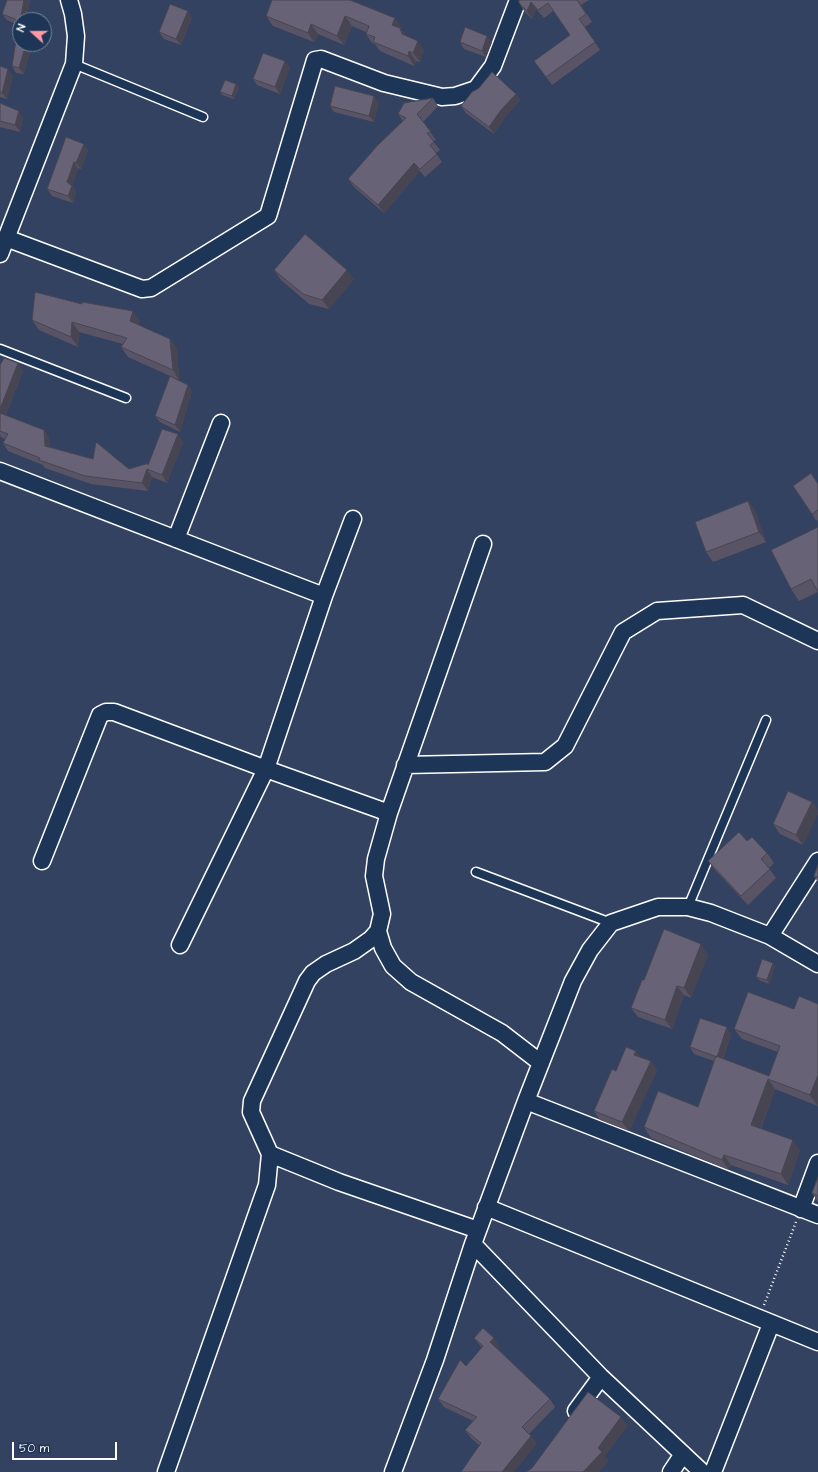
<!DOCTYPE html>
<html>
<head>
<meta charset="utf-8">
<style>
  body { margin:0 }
  #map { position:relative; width:818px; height:1472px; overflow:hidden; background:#334260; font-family:"Architects Daughter",sans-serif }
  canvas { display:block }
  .north { position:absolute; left:12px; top:12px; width:40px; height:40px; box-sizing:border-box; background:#1d3557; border:1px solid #77869a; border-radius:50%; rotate:291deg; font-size:11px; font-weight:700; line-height:16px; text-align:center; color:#fff }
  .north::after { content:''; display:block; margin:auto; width:14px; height:18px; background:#ff9aa2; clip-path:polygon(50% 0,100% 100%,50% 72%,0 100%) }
  .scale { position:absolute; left:12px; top:1442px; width:105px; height:18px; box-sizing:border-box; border:2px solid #fff; border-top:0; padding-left:5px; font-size:12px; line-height:14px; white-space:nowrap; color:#fff; -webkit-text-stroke:3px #1d3557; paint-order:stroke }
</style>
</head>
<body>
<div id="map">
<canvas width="818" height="1472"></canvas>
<div class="north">N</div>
<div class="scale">50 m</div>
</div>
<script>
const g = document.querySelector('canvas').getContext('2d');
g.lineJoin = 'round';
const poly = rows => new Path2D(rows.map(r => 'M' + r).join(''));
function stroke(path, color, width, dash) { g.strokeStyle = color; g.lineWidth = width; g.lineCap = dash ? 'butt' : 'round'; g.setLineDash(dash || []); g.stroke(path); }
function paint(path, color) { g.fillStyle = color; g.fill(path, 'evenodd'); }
const lane = poly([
  [74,64,203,117],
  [0,349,126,398],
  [476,872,611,923],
  [688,907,766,720]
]);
const street = poly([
  [6,238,142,289,151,288,268,216,315,60,321,59,384,83,442,97,455,96,476,89,493,66,518,0],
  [0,254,74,64,76,36,73,14,69,0],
  [0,471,324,596],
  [176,539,221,423],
  [405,765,545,762,565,746,623,632,657,611,743,605,818,641],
  [42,861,100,715,106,712,114,712,266,769,389,813],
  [378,931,383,948,393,966,411,982,502,1033,541,1063],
  [770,936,818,964],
  [180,945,266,769,324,596,353,519],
  [526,1101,818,1215],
  [270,1154,339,1182,478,1230],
  [486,1207,818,1342],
  [801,1209,818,1163],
  [473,1244,601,1377,702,1472],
  [576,1411,601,1377],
  [166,1472,267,1185,270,1154,251,1112,252,1101,307,981,313,973,326,964,354,951,371,939,378,931,382,914,374,876,376,859,389,813,483,544],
  [393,1472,435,1360,473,1244,526,1101,573,981,590,950,611,923,658,907,688,907,711,913,770,936,818,861],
  [671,1472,683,1454],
  [713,1472,771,1324]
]);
stroke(lane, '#fff', 11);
stroke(street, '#fff', 19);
stroke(poly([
  [764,1305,796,1222]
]), '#fff', 2.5, [1, 3]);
stroke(lane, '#1d3557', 8);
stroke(street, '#1d3557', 16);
paint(poly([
  [30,0,26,20,20,20,20,26,7,20,2,14],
  [272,0,402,28,401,29,405,35,424,50,420,62,416,61,414,66,380,51,375,44,372,43,366,34,366,32,352,26,344,45,318,34,314,42,273,26,266,16],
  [519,0,589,0,581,5,592,22,585,27,600,50,552,85,534,61,570,35,553,11,544,18,536,9,532,19,524,11,519,3],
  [192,17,181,45,164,39,159,32],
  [460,42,492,42,486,57,464,49],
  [20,44,32,44,24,74,16,73,12,66],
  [0,66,13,76,7,99,0,97],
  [290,67,280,94,257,85,253,79],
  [236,84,239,87,234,99,222,95,220,92],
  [479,88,516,94,520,100,505,117,494,134,466,113,461,106],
  [433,98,438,106,423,122,436,140,433,141,440,150,436,153,442,162,425,177,420,171,384,213,354,187,348,179,403,121,398,114],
  [379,102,374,122,334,112,330,106],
  [0,103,23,117,20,132,0,127],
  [66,137,88,150,81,169,78,168,72,186,76,192,73,203,52,196,47,189],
  [274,270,354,279,329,309,309,304,281,280],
  [32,320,140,321,138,325,170,339,177,349,179,380,128,357,121,347,123,344,79,332,78,347,39,330],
  [18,363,23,371,6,415,44,430,49,438,50,447,129,469,149,463,183,442,167,483,152,477,148,491,91,484,45,468,43,465,8,451,3,443,5,439,1,437,0,435,0,365],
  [192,391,180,432,160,422,155,416],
  [818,484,818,520,816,521,812,514],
  [748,501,755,511,766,542,713,562,706,552],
  [818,527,818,592,799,601,791,589],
  [812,802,818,811,818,813,803,845,780,834,773,824],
  [747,841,767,853,774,863,769,868,776,878,748,905,715,870,708,861],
  [818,865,818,882,814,876],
  [708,954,691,998,684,995,672,1029,638,1017,631,1008],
  [775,966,769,984,759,980,756,977],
  [748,992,818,1106,775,1089,761,1129,800,1150,788,1185,731,1165,729,1170,651,1138,644,1127,698,1107,714,1061,694,1054,690,1047,731,1034,723,1059,769,1076,778,1052,742,1039,734,1029],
  [641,1058,657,1070,629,1131,600,1120,594,1111,616,1071],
  [818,1177,818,1202,812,1193],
  [474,1338,499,1346,497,1348,550,1399,555,1407,529,1434,537,1444,479,1445,471,1438,465,1430,473,1421,444,1407,438,1399,482,1348]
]), '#595465');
paint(poly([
  [24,0,30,0,26,20,21,20],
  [531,2,536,9,532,19,527,11],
  [188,11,192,17,181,45,176,39],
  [345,16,352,26,344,45,337,36],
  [395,18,402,28,401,29,407,38,392,25],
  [311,24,318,34,314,42,308,33],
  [487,36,492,42,486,57,482,51],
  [418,41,424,50,420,62,413,53],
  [26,44,32,44,24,74,19,68],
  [409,51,416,61,414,66,408,56],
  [285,61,290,67,280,94,275,87],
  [8,69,13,76,7,99,2,93],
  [236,84,239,87,234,99,232,96],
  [516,94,520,100,505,117,494,134,489,127,501,110],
  [374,96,379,102,374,122,369,116],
  [19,111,23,117,20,132,15,125],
  [84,144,88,150,81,169,76,163],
  [74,162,78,168,72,186,76,192,73,203,68,196,67,182],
  [414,163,420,171,384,213,378,205],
  [347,270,354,279,329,309,322,300],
  [133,311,140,321,136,330,130,321],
  [72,322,79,332,78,347,71,337],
  [170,339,177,349,179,380,173,370],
  [18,363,23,371,4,420,0,414,0,409],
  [188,385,192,391,180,432,175,425],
  [44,430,49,438,51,454,45,446],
  [178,434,183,442,167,483,162,475],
  [147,469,152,477,148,491,142,483],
  [748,501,755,511,766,542,759,532],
  [812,802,818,811,818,813,803,845,796,835],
  [701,944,708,954,691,998,684,988],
  [773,963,775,966,769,984,767,980],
  [677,986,684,995,672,1029,665,1020],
  [727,1027,731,1034,721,1063,717,1057],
  [636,1051,642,1059,634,1055],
  [651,1061,657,1070,629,1131,622,1122],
  [818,1075,818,1106,810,1095],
  [768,1079,775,1089,758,1136,751,1125],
  [793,1140,800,1150,788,1185,781,1174],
  [724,1155,731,1165,729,1170,722,1160],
  [494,1338,499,1346,496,1350,490,1342],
  [621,1417,628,1426,605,1456,609,1461,599,1472,583,1472,598,1448],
  [531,1436,537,1444,514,1472,502,1472]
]), '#484552');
const building = poly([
  [7,0,24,0,20,21,2,14,7,0],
  [272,0,350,0,395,18,392,25,400,28,402,34,418,41,413,53,409,51,408,56,373,42,375,37,366,34,369,26,345,16,337,36,311,24,308,33,266,16,272,0],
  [519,0,577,0,586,14,579,19,595,42,546,77,534,61,570,35,548,3,538,10,531,2,527,11,519,3,519,0],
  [170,4,188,11,176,39,159,32,170,4],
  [18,27,20,27,20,44,26,44,19,68,12,66,18,27],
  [465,27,487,36,482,51,460,42,465,27],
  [263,53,285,61,275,87,253,79,263,53],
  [0,66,8,69,2,93,0,92,0,66],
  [492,72,516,94,501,110,489,127,461,106,472,92,479,88,492,72],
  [225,80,236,84,232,96,220,92,225,80],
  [335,86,374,96,369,116,330,106,335,86],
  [433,98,417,114,431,132,427,133,434,142,430,145,437,154,420,169,414,163,378,205,348,179,377,146,406,118,398,114,404,103,433,98],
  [0,103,19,111,15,125,0,121,0,103],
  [66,137,84,144,76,163,74,162,67,182,72,186,68,196,47,189,66,137],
  [305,234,347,270,322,300,303,294,274,270,305,234],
  [35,292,82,304,82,302,133,311,130,321,170,339,173,370,121,347,127,338,72,322,71,337,32,320,35,292],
  [4,358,18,363,0,409,0,365,4,358],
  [170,376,188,385,175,425,155,416,170,376],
  [0,413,44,430,45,446,93,459,96,442,129,469,149,463,148,465,162,429,178,434,162,475,147,469,142,483,85,476,39,460,40,458,3,443,8,434,0,431,0,413],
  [811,473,818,484,818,510,812,514,793,486,811,473],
  [748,501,759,532,706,552,695,522,748,501],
  [818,527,818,592,811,579,791,589,771,550,818,527],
  [788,791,812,802,796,835,773,824,788,791],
  [739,832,747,841,752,837,767,853,761,859,770,869,741,896,708,861,739,832],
  [818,865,818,877,814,876,818,865],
  [664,929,701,944,684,988,677,986,665,1020,631,1008,642,980,644,980,664,929],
  [762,959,773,963,767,980,756,977,762,959],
  [748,992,794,1009,799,996,818,1004,818,1075,810,1095,768,1079,751,1125,793,1140,781,1174,724,1155,722,1160,644,1127,658,1091,698,1107,716,1056,769,1076,780,1046,734,1029,748,992],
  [700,1018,727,1027,717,1057,690,1047,700,1018],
  [626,1047,636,1051,634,1055,651,1061,622,1122,594,1111,612,1069,616,1071,626,1047],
  [818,1177,818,1196,812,1193,818,1177],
  [483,1328,494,1338,490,1342,550,1399,522,1427,531,1436,502,1472,461,1472,481,1443,465,1430,477,1417,438,1399,460,1360,466,1366,483,1346,474,1338,483,1328],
  [588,1392,621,1417,598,1448,602,1452,583,1472,526,1472,532,1468,588,1392]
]);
paint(building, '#676275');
stroke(building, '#484552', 1);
</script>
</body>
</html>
